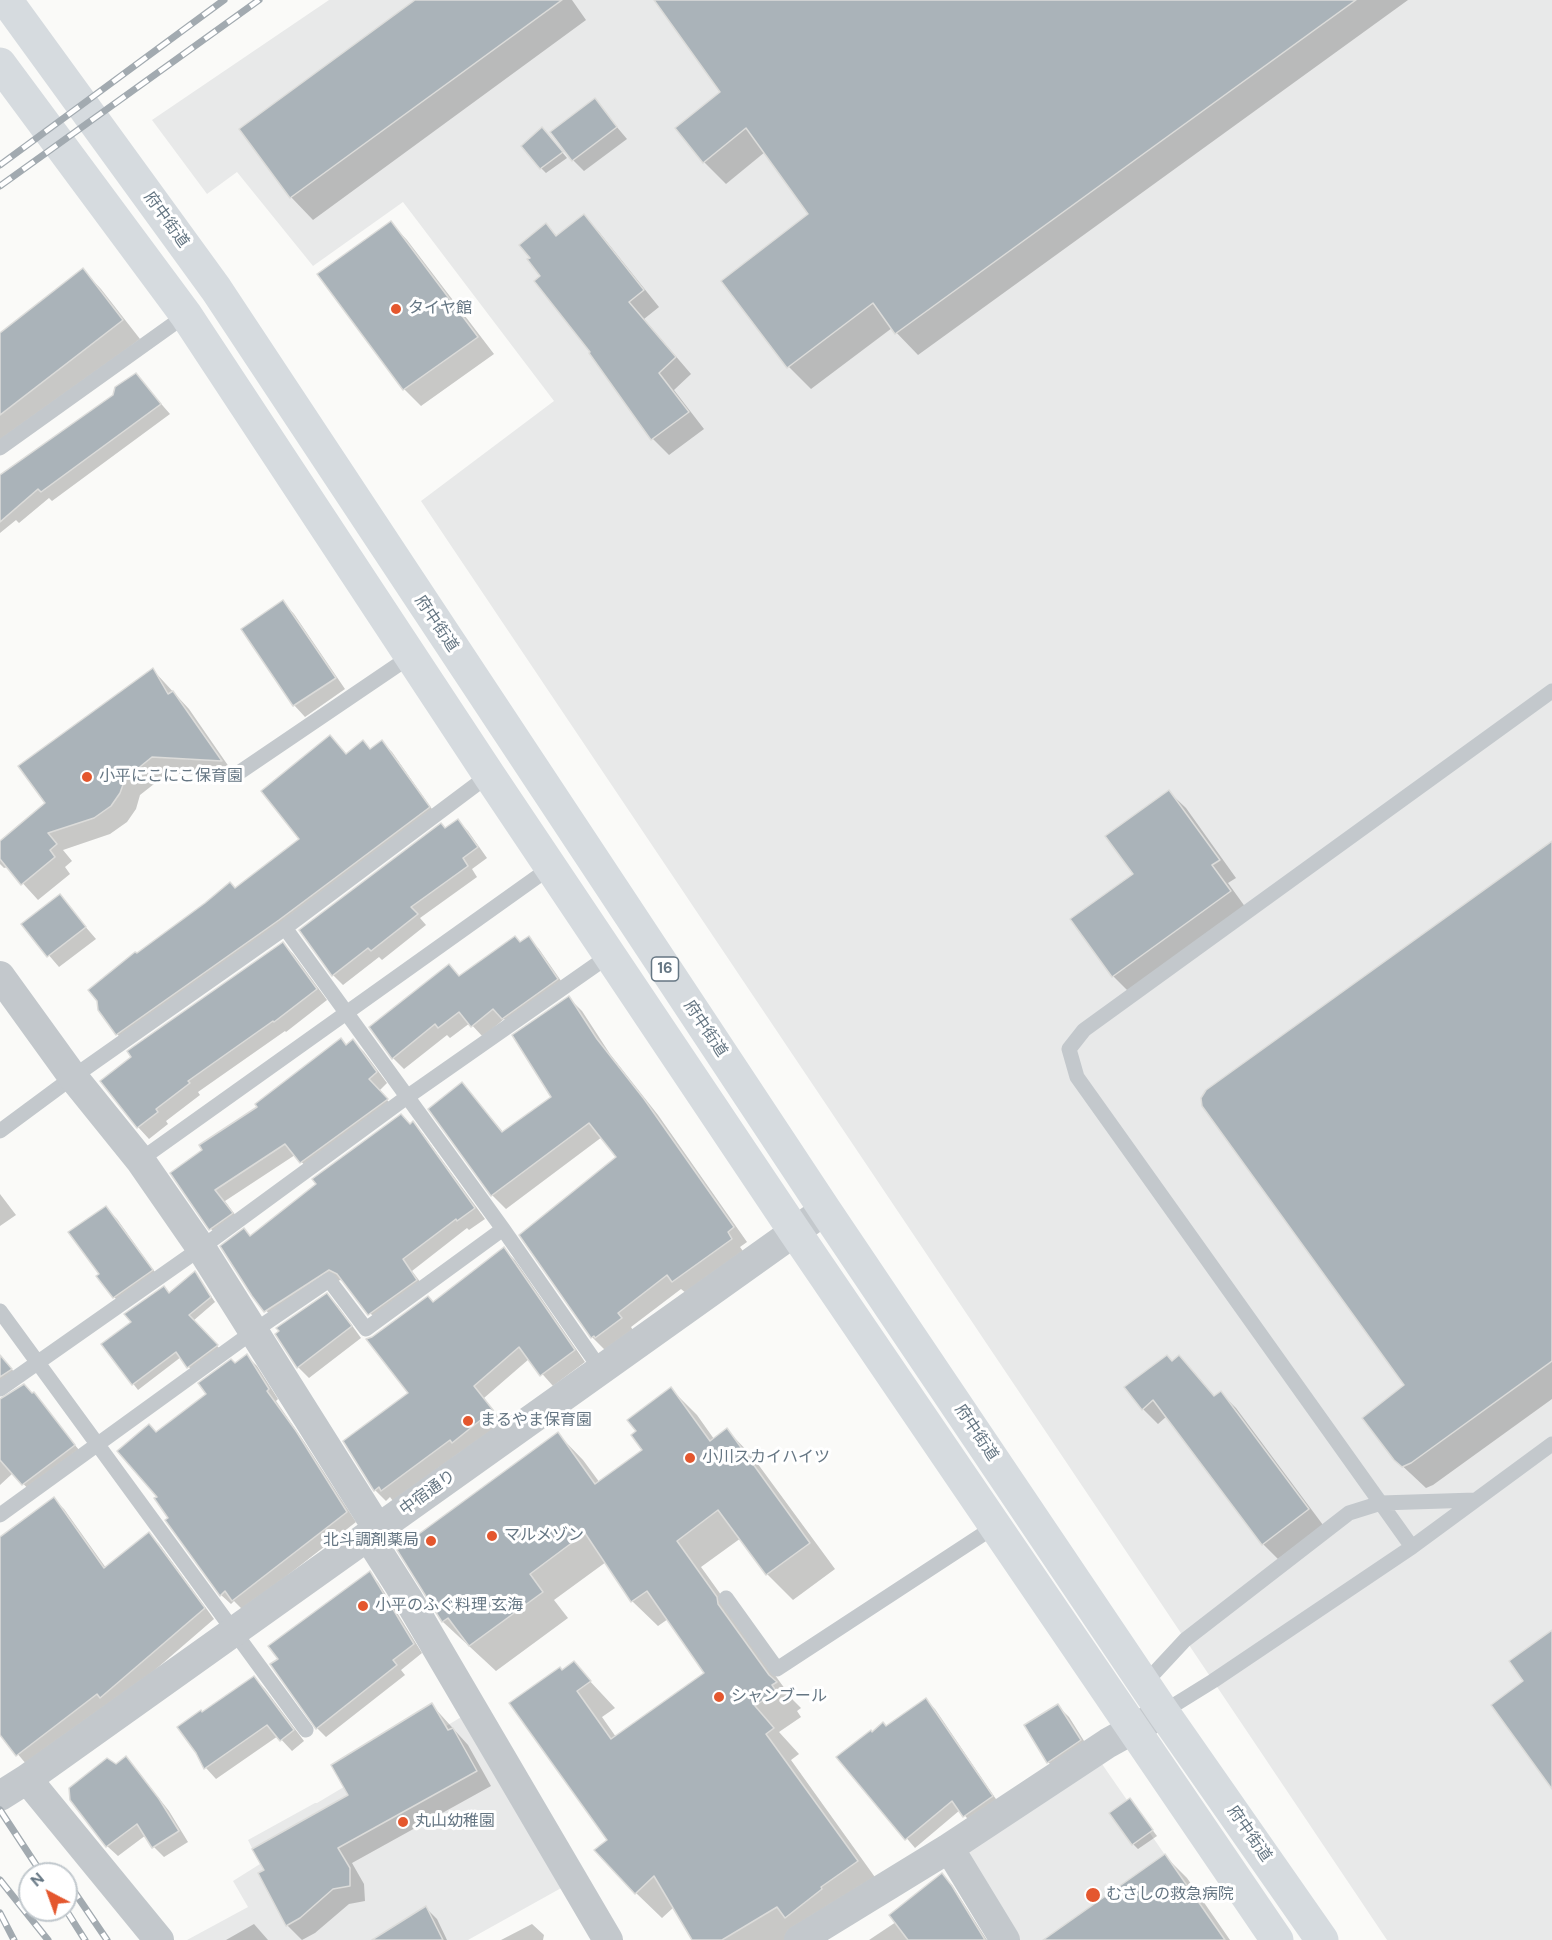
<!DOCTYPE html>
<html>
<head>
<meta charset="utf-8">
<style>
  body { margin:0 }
  #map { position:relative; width:1552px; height:1940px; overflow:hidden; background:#fafaf8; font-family:"DM Sans",sans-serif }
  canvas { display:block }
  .north { position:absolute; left:18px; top:1862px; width:60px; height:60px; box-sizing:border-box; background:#fff; border:2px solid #c1c8cd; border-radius:50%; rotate:319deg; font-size:16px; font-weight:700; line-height:24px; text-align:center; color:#657683 }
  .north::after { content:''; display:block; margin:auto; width:21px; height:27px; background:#e4572e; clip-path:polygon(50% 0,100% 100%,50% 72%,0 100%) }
</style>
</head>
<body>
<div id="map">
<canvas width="1552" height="1940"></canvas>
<div class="north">N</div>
</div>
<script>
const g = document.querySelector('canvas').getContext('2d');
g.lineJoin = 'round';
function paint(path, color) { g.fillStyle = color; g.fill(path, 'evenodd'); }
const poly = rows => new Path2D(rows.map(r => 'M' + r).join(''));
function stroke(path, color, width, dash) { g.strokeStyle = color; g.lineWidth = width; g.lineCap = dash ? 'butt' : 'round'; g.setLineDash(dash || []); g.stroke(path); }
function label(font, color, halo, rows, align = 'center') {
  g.font = font + ' "DM Sans","Noto Sans JP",sans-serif'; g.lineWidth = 6; g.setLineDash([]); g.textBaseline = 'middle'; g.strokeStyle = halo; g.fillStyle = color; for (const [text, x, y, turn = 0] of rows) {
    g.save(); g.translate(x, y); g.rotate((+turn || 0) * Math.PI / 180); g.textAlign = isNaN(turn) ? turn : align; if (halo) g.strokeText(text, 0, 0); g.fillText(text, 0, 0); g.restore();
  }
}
paint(poly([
  [329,0,1552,0,1552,1940,1387,1940,421,501,554,401,403,202,313,266,237,172,207,194,152,120],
  [463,1716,563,1887,468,1940,187,1940,248,1907,233,1881,260,1864,248,1840,315,1803,317,1803],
  [1102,1764,1224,1940,1019,1940,966,1850]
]), '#e8e9e9');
paint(poly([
  [418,0,572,0,586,20,313,220,291,197,241,129],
  [673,0,1408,0,918,355,892,328,811,389,789,367,723,281,810,214,765,152,726,184,704,162,722,92],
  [594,100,627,139,584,171,573,160],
  [547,134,567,158,546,173,541,168],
  [583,216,599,232,659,307,644,319,691,374,674,390,704,429,669,455,653,439,591,353,592,352,532,258,546,225,558,237],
  [391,223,407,240,494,354,421,406,404,389],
  [83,270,101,289,140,339,0,447,0,334],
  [136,375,170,414,52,501,49,498,19,523,16,520,0,533,0,477,114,395],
  [283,602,294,614,345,689,305,717,294,705,243,629],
  [153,670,189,709,236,777,168,773,140,795,136,809,127,822,110,834,63,850,72,861,65,867,70,874,38,900,8,867,4,868,0,864,0,843,47,803],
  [363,742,371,750,382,742,392,752,439,819,127,1045,117,1034,137,955,236,890,301,839,341,748,347,755],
  [1169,792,1186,808,1236,878,1228,883,1246,908,1130,993,1113,976,1135,874],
  [458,821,468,831,487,858,472,869,477,877,420,918,426,925,382,960,379,957,343,985,333,975,301,930],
  [1552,842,1552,1399,1433,1485,1426,1488,1395,1459,1407,1385],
  [59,896,96,939,59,967,23,925],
  [528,938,539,949,568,991,514,1029,504,1019,483,1037,470,1023,450,1038,447,1035,404,1069,393,1058,371,1027,449,966,460,977],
  [283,943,294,955,327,1000,286,1032,285,1031,198,1092,200,1095,166,1121,168,1124,149,1139,138,1127,102,1082],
  [569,998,582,1011,610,1054,658,1115,747,1242,740,1247,745,1254,687,1294,681,1289,631,1327,634,1332,606,1351,592,1337,618,1158,602,1137,506,1209,492,1195,462,1084,504,1133,553,1098],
  [353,1041,364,1052,387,1083,379,1091,397,1111,312,1173,295,1155,225,1201,242,1224,221,1240,211,1229,204,1150],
  [413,1123,423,1134,485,1219,469,1230,467,1228,412,1271,427,1291,380,1325,345,1282,340,1280,276,1322,253,1295,251,1238],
  [0,1194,16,1215,0,1226],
  [106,1208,117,1219,162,1282,125,1308,114,1297,101,1274],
  [504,1249,515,1260,585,1362,553,1386,529,1359,484,1398,503,1422,464,1453,462,1451,393,1501,390,1497,386,1501,375,1490,410,1393,434,1303],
  [195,1273,215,1302,193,1321,222,1351,193,1372,181,1357,138,1390,103,1345],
  [327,1295,338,1306,361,1338,309,1378,298,1367],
  [0,1355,20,1379,0,1396],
  [247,1356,257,1366,278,1399,276,1401,305,1443,356,1522,243,1610,234,1601,231,1604,221,1595,170,1518,159,1497,157,1434,208,1394,235,1365],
  [1173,1363,1194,1372,1216,1398,1221,1393,1236,1408,1323,1525,1278,1559,1263,1544,1167,1416,1158,1424,1143,1409],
  [671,1389,697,1415,714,1439,727,1430,752,1456,835,1569,793,1600,767,1574,741,1538,701,1567,742,1624,743,1631,793,1700,801,1708,797,1711,801,1717,779,1732,799,1754,791,1760,882,1887,790,1940,694,1940,674,1907,662,1918,636,1893,609,1840,562,1672,573,1663,615,1708,602,1717,616,1737,706,1673,668,1619,658,1626,632,1601,606,1562,554,1600,568,1618,496,1671,443,1622,399,1550,558,1434,583,1460,600,1483,644,1450,638,1431],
  [34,1394,83,1455,33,1494,13,1473,0,1485,0,1400],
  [54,1499,64,1509,106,1568,149,1534,159,1544,214,1619,112,1707,27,1765,0,1733,0,1539],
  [369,1573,378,1582,422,1653,401,1670,405,1675,326,1737,317,1728],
  [254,1678,265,1689,304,1741,292,1751,278,1736,216,1779,206,1768,197,1753,202,1714],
  [926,1700,935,1709,1000,1805,973,1825,960,1810,915,1848,838,1757],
  [432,1705,468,1745,491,1786,352,1863,364,1884,365,1901,349,1904,315,1933,302,1940,287,1925,260,1873,350,1795],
  [1058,1706,1069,1717,1091,1752,1059,1773,1048,1762],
  [116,1766,136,1769,169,1811,188,1842,164,1857,154,1847,146,1835,118,1856,107,1846],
  [1130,1800,1157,1836,1138,1849,1133,1844],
  [1165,1856,1187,1878,1230,1940,1060,1940],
  [942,1875,952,1885,987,1940,869,1940,896,1922],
  [426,1908,437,1919,447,1940,374,1940],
  [254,1924,268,1940,226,1940],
  [532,1924,544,1935,543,1940,501,1940]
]), '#0003');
const building = poly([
  [415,0,562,0,290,198,239,129,415,0],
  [654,0,1356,0,895,334,873,303,787,368,721,281,808,214,746,128,703,163,675,128,720,92,654,0],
  [595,98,617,127,572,161,550,132,595,98],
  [542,127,563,152,540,169,521,146,542,127],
  [584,214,644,290,629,302,676,357,659,373,689,412,651,440,589,353,590,352,534,281,540,276,527,259,530,258,519,245,546,223,556,236,584,214],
  [391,221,478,337,403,390,317,274,391,221],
  [83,268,123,320,0,415,0,333,83,268],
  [136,373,161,404,41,492,38,489,0,522,0,475,113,395,115,387,136,373],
  [283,600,336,678,293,706,241,629,283,600],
  [153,668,168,694,173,691,222,761,152,757,125,779,120,793,111,806,94,818,48,833,57,844,50,850,55,857,21,885,0,859,0,841,45,803,18,766,153,668],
  [330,735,346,754,363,740,370,749,382,740,430,807,279,920,116,1035,98,1010,97,1001,88,990,135,952,137,953,205,903,230,882,235,888,299,839,261,791,330,735],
  [1169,790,1220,860,1212,865,1231,891,1112,977,1070,919,1133,874,1105,836,1169,790],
  [458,819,478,847,463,858,468,866,411,907,418,914,371,951,368,948,332,976,299,930,441,823,445,828,458,819],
  [1552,841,1552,1361,1411,1463,1402,1467,1394,1460,1362,1418,1404,1385,1202,1106,1201,1098,1206,1090,1552,841],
  [60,894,86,927,47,957,21,924,60,894],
  [515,936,520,942,529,936,558,979,502,1019,493,1009,471,1027,459,1012,438,1028,435,1024,392,1059,369,1027,449,964,459,976,515,936],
  [283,942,317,989,274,1022,273,1021,188,1081,190,1083,156,1109,158,1112,137,1128,100,1081,131,1057,127,1051,283,942],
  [569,996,597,1039,644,1099,734,1227,728,1232,732,1239,672,1282,667,1275,618,1313,622,1318,595,1338,594,1336,591,1338,519,1235,616,1157,589,1123,491,1196,428,1109,462,1082,502,1132,551,1097,512,1035,569,996],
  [341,1038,346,1045,353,1039,377,1072,369,1079,388,1099,300,1163,285,1144,215,1190,233,1213,209,1230,170,1173,202,1150,199,1145,257,1107,255,1104,341,1038],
  [401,1114,410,1124,413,1121,475,1208,457,1221,456,1219,403,1259,417,1280,368,1315,337,1274,329,1270,264,1312,252,1296,220,1246,244,1228,250,1236,316,1184,312,1179,401,1114],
  [106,1206,153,1270,113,1298,96,1276,99,1274,68,1232,106,1206],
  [504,1247,575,1350,540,1376,519,1347,474,1386,493,1410,452,1443,450,1440,381,1491,379,1487,374,1491,343,1441,408,1393,366,1339,372,1337,428,1296,433,1302,504,1247],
  [195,1271,211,1297,189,1315,218,1345,187,1368,176,1352,132,1385,101,1344,131,1322,124,1314,164,1286,169,1293,195,1271],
  [327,1293,352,1326,297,1368,275,1334,279,1331,276,1328,327,1293],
  [247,1354,269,1389,267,1391,296,1431,347,1512,232,1601,225,1591,220,1596,165,1520,168,1518,154,1498,157,1497,117,1451,149,1424,156,1432,206,1394,198,1383,231,1359,235,1363,247,1354],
  [0,1355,12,1369,0,1377,0,1355],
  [1167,1355,1172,1361,1179,1355,1214,1396,1221,1391,1309,1509,1262,1545,1153,1400,1142,1410,1124,1387,1167,1355],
  [24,1384,32,1393,34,1392,75,1445,22,1485,0,1460,0,1399,24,1384],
  [671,1387,710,1441,727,1428,810,1543,766,1575,718,1510,677,1541,717,1597,718,1604,769,1675,777,1682,772,1685,776,1691,755,1706,774,1728,766,1734,858,1861,821,1887,822,1889,785,1918,777,1907,722,1940,692,1940,654,1876,635,1894,594,1850,607,1840,509,1703,560,1667,562,1670,574,1661,591,1681,577,1691,611,1739,704,1673,647,1591,631,1602,585,1533,530,1574,543,1592,469,1646,448,1618,442,1622,397,1550,558,1432,595,1484,642,1450,631,1435,636,1431,627,1420,671,1387],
  [54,1497,104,1568,149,1532,205,1608,100,1698,97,1694,16,1756,0,1735,0,1537,54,1497],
  [370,1571,414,1644,393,1660,397,1665,316,1729,270,1664,278,1659,268,1646,370,1571],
  [1552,1630,1552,1789,1491,1705,1523,1681,1509,1661,1552,1630],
  [254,1676,294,1730,280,1741,267,1725,204,1769,196,1753,177,1727,201,1710,202,1712,254,1676],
  [926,1698,993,1796,963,1817,952,1801,905,1840,836,1757,871,1730,872,1732,883,1722,886,1726,926,1698],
  [432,1703,448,1730,453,1728,477,1771,338,1848,350,1868,350,1886,333,1889,300,1918,286,1926,258,1873,264,1870,252,1849,348,1795,331,1765,432,1703],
  [1058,1704,1081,1740,1047,1763,1024,1725,1058,1704],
  [126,1756,159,1799,179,1831,152,1848,137,1824,106,1847,70,1800,69,1788,107,1758,116,1764,126,1756],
  [1130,1798,1153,1830,1132,1845,1109,1813,1130,1798],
  [1165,1854,1225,1940,1043,1940,1165,1854],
  [942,1873,952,1886,985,1940,908,1940,889,1915,942,1873],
  [426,1906,443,1940,372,1940,426,1906]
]);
paint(building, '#aab3b9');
stroke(building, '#dcdcda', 1.5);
stroke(poly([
  [0,448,186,315],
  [237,774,411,656],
  [285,928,503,1229,601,1370],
  [0,1131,73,1077,285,928,489,775],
  [140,1160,551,867],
  [0,1311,306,1730],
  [0,1389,201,1248,407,1097,610,955],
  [0,1515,254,1331,329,1280,366,1329,503,1229],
  [1412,1547,1077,1077,1069,1049,1084,1030,1552,691],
  [726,1598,777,1669,994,1527],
  [1144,1684,1185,1640,1349,1513,1381,1503,1475,1500],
  [1163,1712,1213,1681,1412,1547,1552,1444]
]), '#c3c8cc', 15);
stroke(poly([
  [0,976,73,1077,140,1160,201,1248,378,1529],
  [368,1536,408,1599,608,1940],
  [27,1779,159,1940],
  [0,1796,27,1779,825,1210],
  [949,1848,1005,1940],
  [799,1940,949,1848,1108,1743,1155,1717]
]), '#c3c8cc', 30);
stroke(poly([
  [6,0,216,289,825,1210,1163,1712,1322,1940],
  [0,64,186,315,489,775,795,1232,1277,1940]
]), '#d6dbdf', 33);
const rail = poly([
  [0,165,224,0],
  [0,186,259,0],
  [0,1810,42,1874],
  [0,1880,48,1940],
  [71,1887,107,1940],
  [66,1910,85,1940],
  [0,1913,14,1940]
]);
stroke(rail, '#a2aab0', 7);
stroke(rail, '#fff', 4.5, [14]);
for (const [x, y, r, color] of [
  [396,309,6,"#e4572e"],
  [87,777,6,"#e4572e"],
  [468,1421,6,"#e4572e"],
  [690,1458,6,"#e4572e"],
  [492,1536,6,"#e4572e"],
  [431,1541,6,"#e4572e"],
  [363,1606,6,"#e4572e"],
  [719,1697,6,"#e4572e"],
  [403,1822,6,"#e4572e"],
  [1093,1895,8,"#e4572e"]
]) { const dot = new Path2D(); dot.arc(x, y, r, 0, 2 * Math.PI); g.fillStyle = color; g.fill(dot); stroke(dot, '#fff', 2); }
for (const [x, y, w] of [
  [665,969,27]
]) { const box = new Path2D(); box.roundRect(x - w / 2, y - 12, w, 24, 4.5); g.fillStyle = '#fff'; g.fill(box); stroke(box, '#657683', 1.5); }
label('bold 15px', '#657683', null, [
  ["16",665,969]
]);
label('16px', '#657683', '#fff', [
  ["府中街道",166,220,54],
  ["府中街道",436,624,56],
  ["府中街道",705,1029,56],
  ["府中街道",976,1433,56],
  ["中宿通り",428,1493,-36],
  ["府中街道",1249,1834,55]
]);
label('16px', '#657683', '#fff', [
  ["タイヤ館",408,309],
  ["小平にこにこ保育園",99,777],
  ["まるやま保育園",480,1421],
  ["小川スカイハイツ",702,1458],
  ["マルメゾン",504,1536],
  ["北斗調剤薬局",419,1541,"right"],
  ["小平のふぐ料理 玄海",375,1606],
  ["シャンブール",731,1697],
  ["丸山幼稚園",415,1822],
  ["むさしの救急病院",1106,1895]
], 'left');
</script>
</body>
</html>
